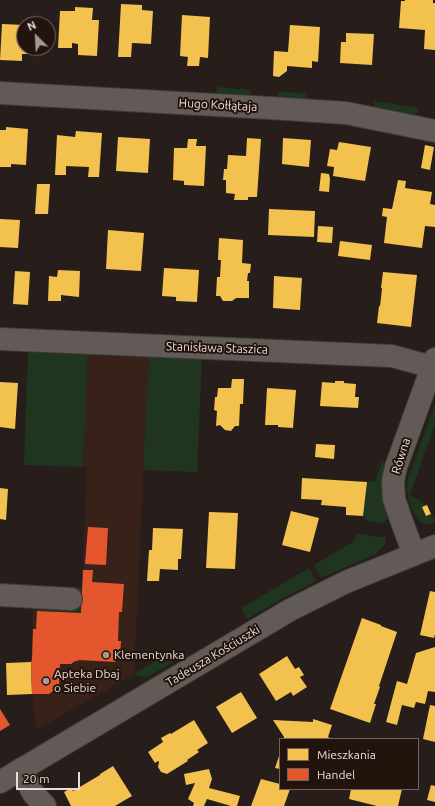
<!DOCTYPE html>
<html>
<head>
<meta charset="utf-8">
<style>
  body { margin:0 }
  #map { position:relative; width:435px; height:806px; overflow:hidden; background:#271e1b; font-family:Ubuntu,sans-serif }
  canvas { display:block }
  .legend { position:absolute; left:279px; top:738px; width:140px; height:52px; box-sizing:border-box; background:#22130d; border:1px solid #71635e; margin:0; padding:5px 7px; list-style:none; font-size:12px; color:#e8dcd7 }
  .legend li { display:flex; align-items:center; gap:8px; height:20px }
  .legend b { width:20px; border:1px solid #71635e }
  .north { position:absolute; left:16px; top:16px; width:40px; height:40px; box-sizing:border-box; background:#22130d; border:1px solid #71635e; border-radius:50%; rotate:336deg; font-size:11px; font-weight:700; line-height:16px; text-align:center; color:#e8dcd7 }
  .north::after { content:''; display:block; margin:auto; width:14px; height:18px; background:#a49a95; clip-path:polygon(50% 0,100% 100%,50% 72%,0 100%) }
  .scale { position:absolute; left:16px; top:772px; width:64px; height:18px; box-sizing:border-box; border:2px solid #e8dcd7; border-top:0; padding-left:5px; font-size:12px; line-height:14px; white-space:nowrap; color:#e8dcd7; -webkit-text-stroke:3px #22130d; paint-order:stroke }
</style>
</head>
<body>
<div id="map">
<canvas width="435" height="806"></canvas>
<ul class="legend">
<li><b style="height:11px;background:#f2c14e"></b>Mieszkania</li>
<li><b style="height:11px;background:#e4572e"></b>Handel</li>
</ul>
<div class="north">N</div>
<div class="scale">20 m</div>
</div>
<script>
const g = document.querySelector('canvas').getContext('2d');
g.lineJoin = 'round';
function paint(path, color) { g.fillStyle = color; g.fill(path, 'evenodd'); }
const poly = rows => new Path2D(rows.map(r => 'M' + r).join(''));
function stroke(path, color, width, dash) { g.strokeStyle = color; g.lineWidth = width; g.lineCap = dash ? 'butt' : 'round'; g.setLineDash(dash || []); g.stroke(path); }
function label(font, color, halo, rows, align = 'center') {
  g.font = font + ' Ubuntu,sans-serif'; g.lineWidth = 4; g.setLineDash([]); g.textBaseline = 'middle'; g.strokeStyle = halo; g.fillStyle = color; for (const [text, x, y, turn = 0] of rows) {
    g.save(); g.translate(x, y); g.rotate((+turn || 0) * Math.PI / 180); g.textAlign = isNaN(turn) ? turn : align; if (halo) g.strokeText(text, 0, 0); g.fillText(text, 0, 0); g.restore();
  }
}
paint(poly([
  [88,355,149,357,134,674,36,730,32,694,31,662,33,610,81,613,87,468,83,467]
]), '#372119');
paint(poly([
  [217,87,251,90,250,95,247,98,221,96,217,93],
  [278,92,307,93,307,98,303,101,278,99],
  [373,101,418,108,417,113,413,115,375,109],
  [28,352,88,355,83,467,24,465],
  [149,357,202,359,197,472,143,470],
  [435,404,435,424,410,495,427,505,422,507,426,516,431,514,433,517,435,516,435,522,426,525,419,521,413,512,409,501,407,489,408,479,411,471],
  [382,462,385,463,387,467,390,516,384,522,378,523,367,521,363,516,367,482,375,481],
  [357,533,376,537,382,537,387,535,385,544,376,554,321,578,314,565,354,541],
  [309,568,316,581,276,602,247,619,241,608],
  [68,587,82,588,81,613,33,610,33,605,68,590],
  [168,653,173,662,146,678,135,675,134,674]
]), '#1f351f');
paint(poly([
  [405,0,433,0,433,3,435,3,435,50,424,49,425,30,399,28,401,1,405,1],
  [121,4,142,5,142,10,153,11,151,44,132,43,131,57,118,57],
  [75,7,93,8,92,20,99,20,97,56,78,55,78,44,72,43,72,48,58,48,60,11,75,11],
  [182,15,210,17,208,58,200,57,199,66,187,66,188,57,180,56],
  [2,24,24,25,24,48,29,48,29,54,22,54,22,61,0,60],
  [290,25,320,27,318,62,312,61,312,68,287,66,287,71,279,77,273,76,274,51,288,52],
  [346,33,374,34,372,65,340,63,341,42,346,42],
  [6,127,28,129,26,165,11,164,11,167,0,167,0,130,6,130],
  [76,131,102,133,99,177,88,177,89,167,66,166,66,175,55,175,57,135,75,137],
  [118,137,150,139,148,173,116,171],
  [247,138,261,139,257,197,248,197,248,200,234,200,235,194,226,193,226,180,223,180,224,169,227,169,228,155,246,156],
  [283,138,311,140,309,167,282,164],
  [188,139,197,139,196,146,206,146,204,186,184,185,184,181,173,180,174,148,187,148],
  [339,142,371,147,365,181,333,176,334,167,327,166,330,149,337,150],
  [425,145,434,147,430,170,421,168],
  [321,173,329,174,330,179,329,192,319,191],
  [398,180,406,181,405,188,432,192,430,204,435,205,435,227,425,226,422,248,384,243,387,217,382,216,383,208,392,209],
  [37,184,50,184,48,214,35,214],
  [269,209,315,211,314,237,268,235],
  [0,219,20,220,18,248,0,247],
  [318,226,333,227,332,243,317,242],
  [108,230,144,233,141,271,106,269],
  [219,238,243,240,242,263,251,264,250,273,248,273,247,281,249,281,249,298,236,298,232,301,223,301,220,296,216,296,217,277,220,277,221,260,218,260],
  [340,241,372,245,370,260,338,256],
  [164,268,199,270,197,302,176,301,176,297,162,296],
  [58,270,80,271,79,297,61,295,61,301,48,301,49,276,57,277],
  [15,271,30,272,28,305,13,304],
  [383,272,417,275,411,327,377,323,379,306,380,306,381,298,382,288,381,288],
  [274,276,302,278,300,310,273,308],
  [232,379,244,379,243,404,240,404,239,426,235,426,231,431,225,430,220,425,216,426,217,411,214,410,215,397,217,397,218,388,231,388],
  [335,381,344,381,344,383,356,384,355,397,359,397,358,408,320,406,322,382,335,383],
  [0,382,18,383,15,429,0,427],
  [267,388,296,390,293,428,278,427,278,425,265,425],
  [316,444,335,445,334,459,315,457],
  [302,478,367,482,363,516,346,515,346,507,321,505,322,500,301,499],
  [0,488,8,489,6,520,0,519],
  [427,505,431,514,426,516,422,507],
  [291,511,319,518,310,552,282,545],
  [209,512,238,513,235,569,206,568],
  [153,528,183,529,181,559,178,559,178,570,160,569,159,581,147,581,149,550,152,550],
  [430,591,435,592,435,634,434,638,420,635],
  [362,618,381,625,381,626,397,632,379,686,380,687,374,704,376,704,370,723,330,709],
  [435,647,435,692,428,691,425,704,416,702,414,708,402,705,397,725,386,722,397,681,407,684,416,653],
  [287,656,295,669,299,667,304,675,300,677,307,687,293,696,291,692,276,701,259,674],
  [31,662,32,694,7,695,6,663],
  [241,692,257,718,232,733,216,707],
  [430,705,435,706,435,742,423,739],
  [313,719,332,725,328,737,332,739,284,739,284,737,273,720,313,722],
  [194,720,208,743,197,750,199,752,187,760,188,761,167,774,161,772,158,767,159,762,158,761,155,763,148,752,163,742,161,738,170,733,171,734],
  [280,753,280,769,275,768],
  [113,766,132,796,115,806,71,806,64,792,71,788,73,791,100,775,100,774],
  [209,769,212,779,209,788,240,796,237,806,231,806,207,799,204,806,193,806,194,803,188,799,195,783,186,785,184,774],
  [261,779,280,784,280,789,290,789,284,806,251,806],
  [431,785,435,786,435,802,427,800],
  [351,789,402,789,398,806,377,806,349,799]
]), '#f2c14e');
paint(poly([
  [88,527,108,528,106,565,85,564],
  [83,570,93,570,92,582,124,584,122,612,119,612,118,641,121,641,120,656,115,662,78,660,78,661,75,661,71,664,60,664,59,686,49,694,32,694,31,662,32,660,33,629,36,629,37,611,81,613],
  [0,709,10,725,0,731]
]), '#e4572e');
const minor = poly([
  [0,93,270,108,346,113,435,131],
  [0,339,392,356,432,367],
  [414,554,403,525,394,499,393,481,396,467,435,359],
  [0,595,71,599],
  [21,769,33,793,45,806],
  [0,782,290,610,346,582,435,546]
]);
stroke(minor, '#423b39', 24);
stroke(minor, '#615a57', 22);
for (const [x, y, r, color] of [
  [106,655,4,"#a49a95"],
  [46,681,4,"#a49a95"]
]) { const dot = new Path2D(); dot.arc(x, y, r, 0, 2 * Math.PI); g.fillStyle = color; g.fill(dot); stroke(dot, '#22130d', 1.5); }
label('12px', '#e8dcd7', '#22130d', [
  ["Hugo Kołłątaja",218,105,3],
  ["Stanisława Staszica",217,348,2],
  ["Równa",401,456,-72],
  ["Tadeusza Kościuszki",213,656,-31]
]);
label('12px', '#e8dcd7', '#22130d', [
  ["Klementynka",114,655],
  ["Apteka Dbaj",54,674],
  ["o Siebie",54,688]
], 'left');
</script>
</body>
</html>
